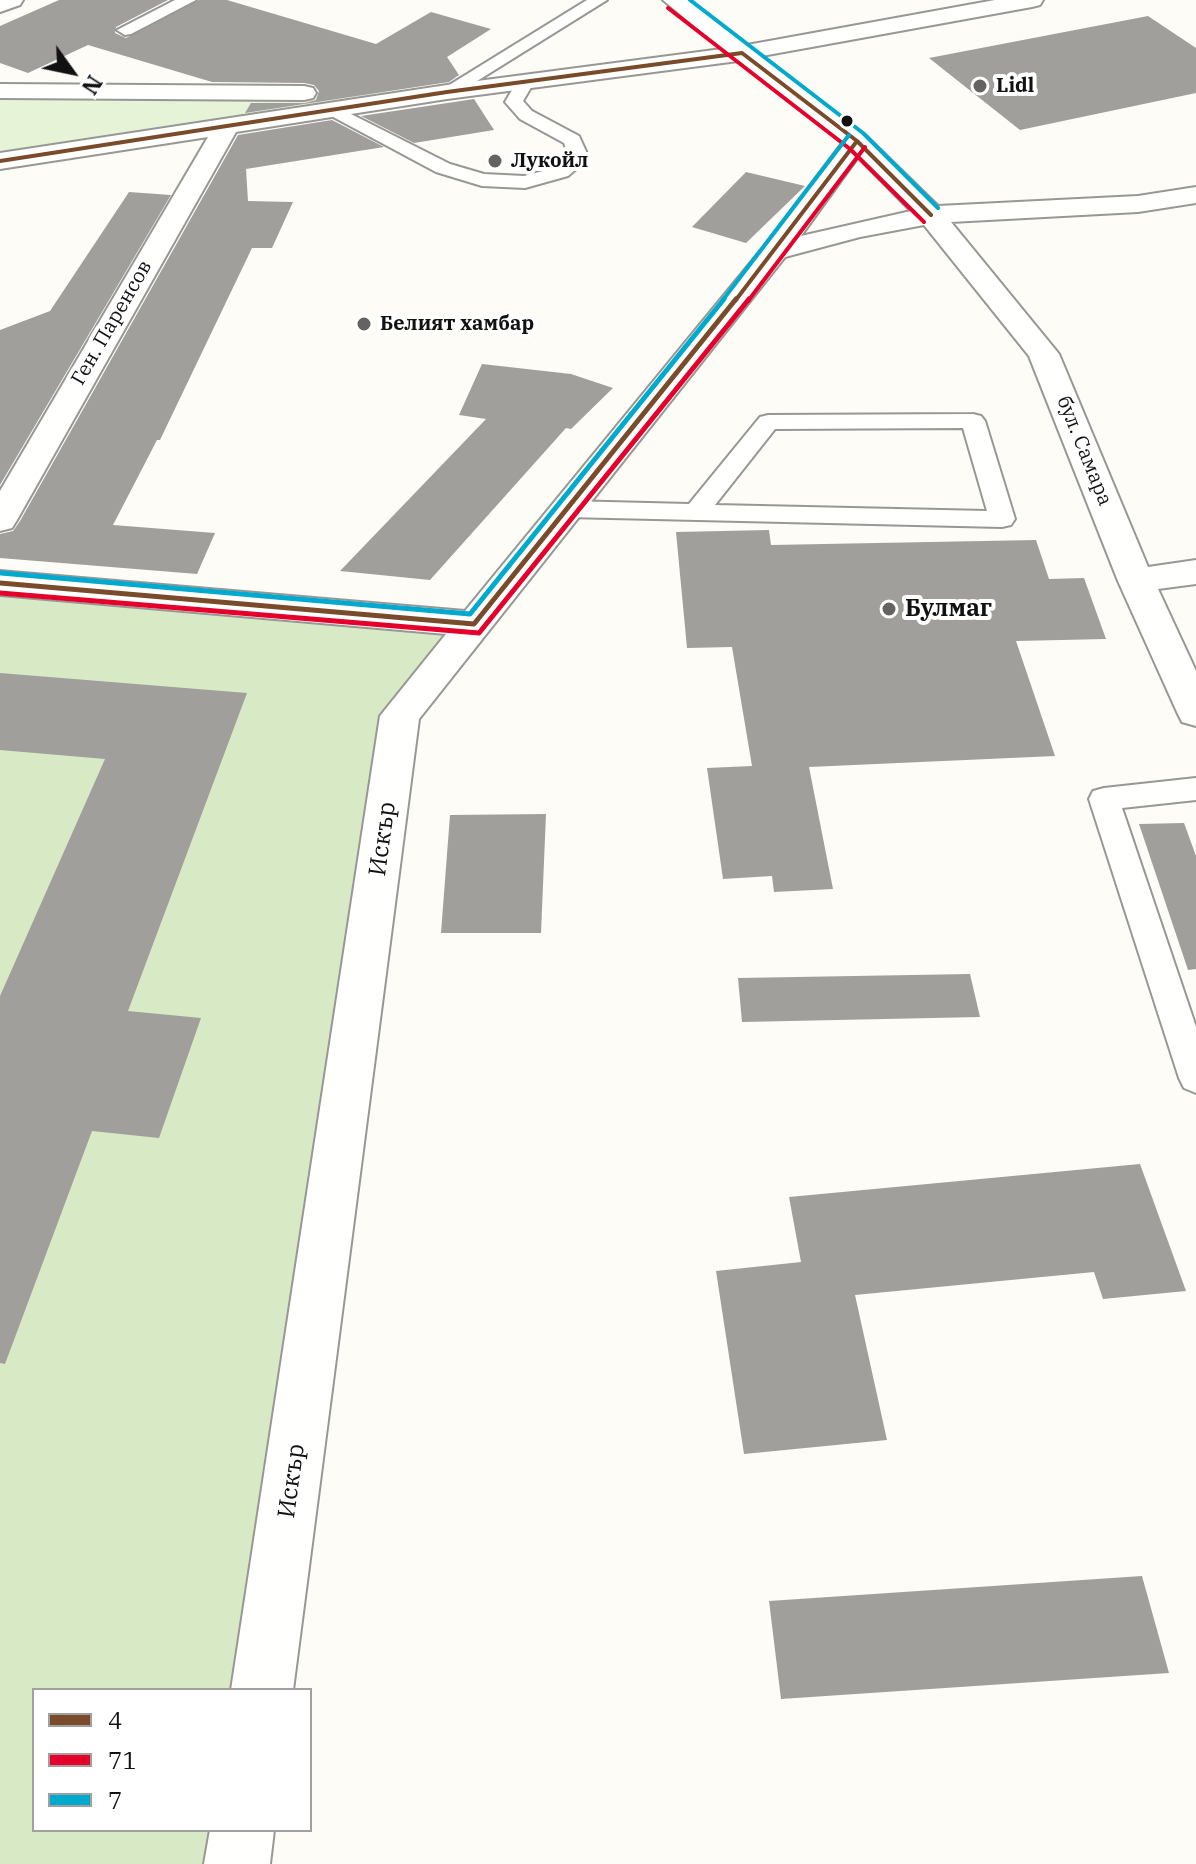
<!DOCTYPE html>
<html>
<head>
<meta charset="utf-8">
<style>
  body { margin:0 }
  #map { position:relative; width:1196px; height:1864px; overflow:hidden; background:#fdfcf7; font-family:"IBM Plex Serif",serif }
  canvas { display:block }
  .legend { position:absolute; left:32px; top:1688px; width:280px; height:144px; box-sizing:border-box; background:#fff; border:2px solid #a0a0a0; margin:0; padding:10px 14px; list-style:none; font-size:24px; color:#111 }
  .legend li { display:flex; align-items:center; gap:16px; height:40px }
  .legend b { width:40px; border:2px solid #a0a0a0 }
  .north { position:absolute; left:32px; top:32px; width:80px; height:80px; -webkit-text-stroke:6px #fff; paint-order:stroke; rotate:123deg; font-size:22px; font-weight:700; line-height:32px; text-align:center; color:#111 }
  .north::after { content:''; display:block; margin:auto; width:28px; height:36px; background:#111; clip-path:polygon(50% 0,100% 100%,50% 72%,0 100%) }
</style>
</head>
<body>
<div id="map">
<canvas width="1196" height="1864"></canvas>
<ul class="legend">
<li><b style="height:10px;background:#7a4b2a"></b>4</li>
<li><b style="height:10px;background:#e4002b"></b>71</li>
<li><b style="height:10px;background:#00a9ce"></b>7</li>
</ul>
<div class="north">N</div>
</div>
<script>
const g = document.querySelector('canvas').getContext('2d');
g.lineJoin = 'round';
function paint(path, color) { g.fillStyle = color; g.fill(path, 'evenodd'); }
const poly = rows => new Path2D(rows.map(r => 'M' + r).join(''));
function stroke(path, color, width, dash) { g.strokeStyle = color; g.lineWidth = width; g.lineCap = dash ? 'butt' : 'round'; g.setLineDash(dash || []); g.stroke(path); }
function label(font, color, halo, rows, align = 'center') {
  g.font = font + ' "IBM Plex Serif",serif'; g.lineWidth = 8; g.setLineDash([]); g.textBaseline = 'middle'; g.strokeStyle = halo; g.fillStyle = color; for (const [text, x, y, turn = 0] of rows) {
    g.save(); g.translate(x, y); g.rotate((+turn || 0) * Math.PI / 180); g.textAlign = isNaN(turn) ? turn : align; if (halo) g.strokeText(text, 0, 0); g.fillText(text, 0, 0); g.restore();
  }
}
paint(poly([
  [0,91,122,92,447,92,0,161]
]), '#e7f3d7');
paint(poly([
  [0,583,474,624,400,717,262,1690,34,1690,34,1830,242,1830,237,1864,0,1864]
]), '#d8eac5');
paint(poly([
  [59,0,168,0,116,27,115,33,126,38,199,0,227,0,376,44,431,12,491,29,447,57,459,75,449,82,245,113,251,103,305,103,316,100,319,91,314,85,304,83,212,82,88,45,28,73,0,63,0,26],
  [1148,16,1196,48,1196,93,1020,130,929,58],
  [474,99,494,130,414,143,361,116],
  [332,120,384,147,246,169,248,201,293,202,272,248,252,248,160,440,157,440,113,525,215,533,197,574,0,558,0,534,13,531,20,521,238,135],
  [746,172,805,186,746,243,692,227],
  [129,192,171,195,0,485,0,330,50,311],
  [482,364,571,374,613,388,571,429,566,428,430,580,340,571,486,419,459,415],
  [769,530,771,545,1036,540,1049,579,1084,578,1106,639,1016,641,1055,756,809,767,833,889,774,892,772,876,723,879,707,768,752,766,732,647,687,648,676,532],
  [0,673,247,693,128,1011,201,1018,159,1138,92,1131,5,1364,0,1363,0,996,105,759,0,750],
  [546,814,541,933,441,933,450,815],
  [1184,823,1196,856,1196,969,1188,970,1139,824],
  [970,974,980,1017,742,1022,738,978],
  [1140,1164,1186,1291,1103,1299,1094,1272,855,1295,887,1440,744,1454,716,1271,801,1262,789,1197],
  [1142,1576,1169,1673,781,1699,769,1601]
]), '#a19f9c');
const service = poly([
  [175,0,196,0,131,34,125,35,117,30,175,0],
  [587,0,607,0,453,96,447,97,438,92,587,0],
  [524,79,533,84,523,101,532,111,579,136,589,158,568,176,525,188,482,186,436,172,322,111,325,107,337,107,450,164,484,174,524,176,554,168,569,157,564,143,520,119,505,102,518,80,524,79],
  [973,414,981,416,985,421,1015,519,1011,525,1002,527,567,517,558,514,555,509,558,504,567,501,689,504,760,417,768,415,973,414],
  [963,428,987,511,715,505,775,429,963,428],
  [1196,778,1196,800,1122,808,1196,1027,1196,1093,1184,1088,1179,1078,1089,799,1093,791,1104,788,1196,778]
]);
const minor = poly([
  [0,0,23,0,20,5,0,12,0,0],
  [663,0,688,0,747,45,995,0,1043,0,1040,5,1032,7,762,56,866,136,938,206,1138,196,1196,187,1196,203,1138,212,951,222,1059,354,1148,567,1196,560,1196,584,1158,589,1196,671,1196,726,1182,722,1177,712,1118,581,1029,356,924,225,860,237,785,257,419,719,293,1690,231,1690,380,716,446,634,0,595,0,571,465,611,765,245,843,142,738,61,447,99,236,132,17,520,12,528,0,531,0,491,208,137,0,169,0,153,447,85,722,49,663,0],
  [858,157,911,211,801,236,858,157],
  [0,84,304,86,313,88,316,93,313,98,304,100,0,98,0,84],
  [210,1830,274,1830,270,1864,204,1864,210,1830]
]);
stroke(service, '#979795', 4);
stroke(minor, '#979795', 4);
paint(service, '#fffffe');
paint(minor, '#fffffe');
stroke(poly([
  [0,161,447,92,742,53,857,141,931,215],
  [735,301,857,141]
]), '#7a4b2a', 4);
stroke(poly([
  [0,583,474,624,736,299]
]), '#7a4b2a', 5);
stroke(poly([
  [668,8,850,149,924,222],
  [748,301,865,147]
]), '#e4002b', 4);
stroke(poly([
  [0,593,479,633,749,299]
]), '#e4002b', 5);
stroke(poly([
  [690,0,863,133,938,208],
  [722,301,849,135]
]), '#00a9ce', 4);
stroke(poly([
  [1,573,470,614,724,299]
]), '#00a9ce', 5);
for (const [x, y, r, color] of [
  [980,86,8,"#646362"],
  [847,121,7,"#111"],
  [495,161,8,"#646362"],
  [364,324,8,"#646362"],
  [889,609,8,"#646362"]
]) { const dot = new Path2D(); dot.arc(x, y, r, 0, 2 * Math.PI); g.fillStyle = color; g.fill(dot); stroke(dot, '#fff', 3); }
label('bold 20px', '#111', '#fff', [
  ["Lidl",996,86],
  ["Лукойл",511,161],
  ["Белият хамбар",380,324]
], 'left');
label('20px', '#111', '#fff', [
  ["Ген. Паренсов",112,323,-60],
  ["бул. Самара",1084,451,68]
]);
label('bold 24px', '#111', '#fff', [
  ["Булмаг",905,609]
], 'left');
label('24px', '#111', '#fff', [
  ["Искър",383,839,-82],
  ["Искър",292,1481,-82]
]);
</script>
</body>
</html>
